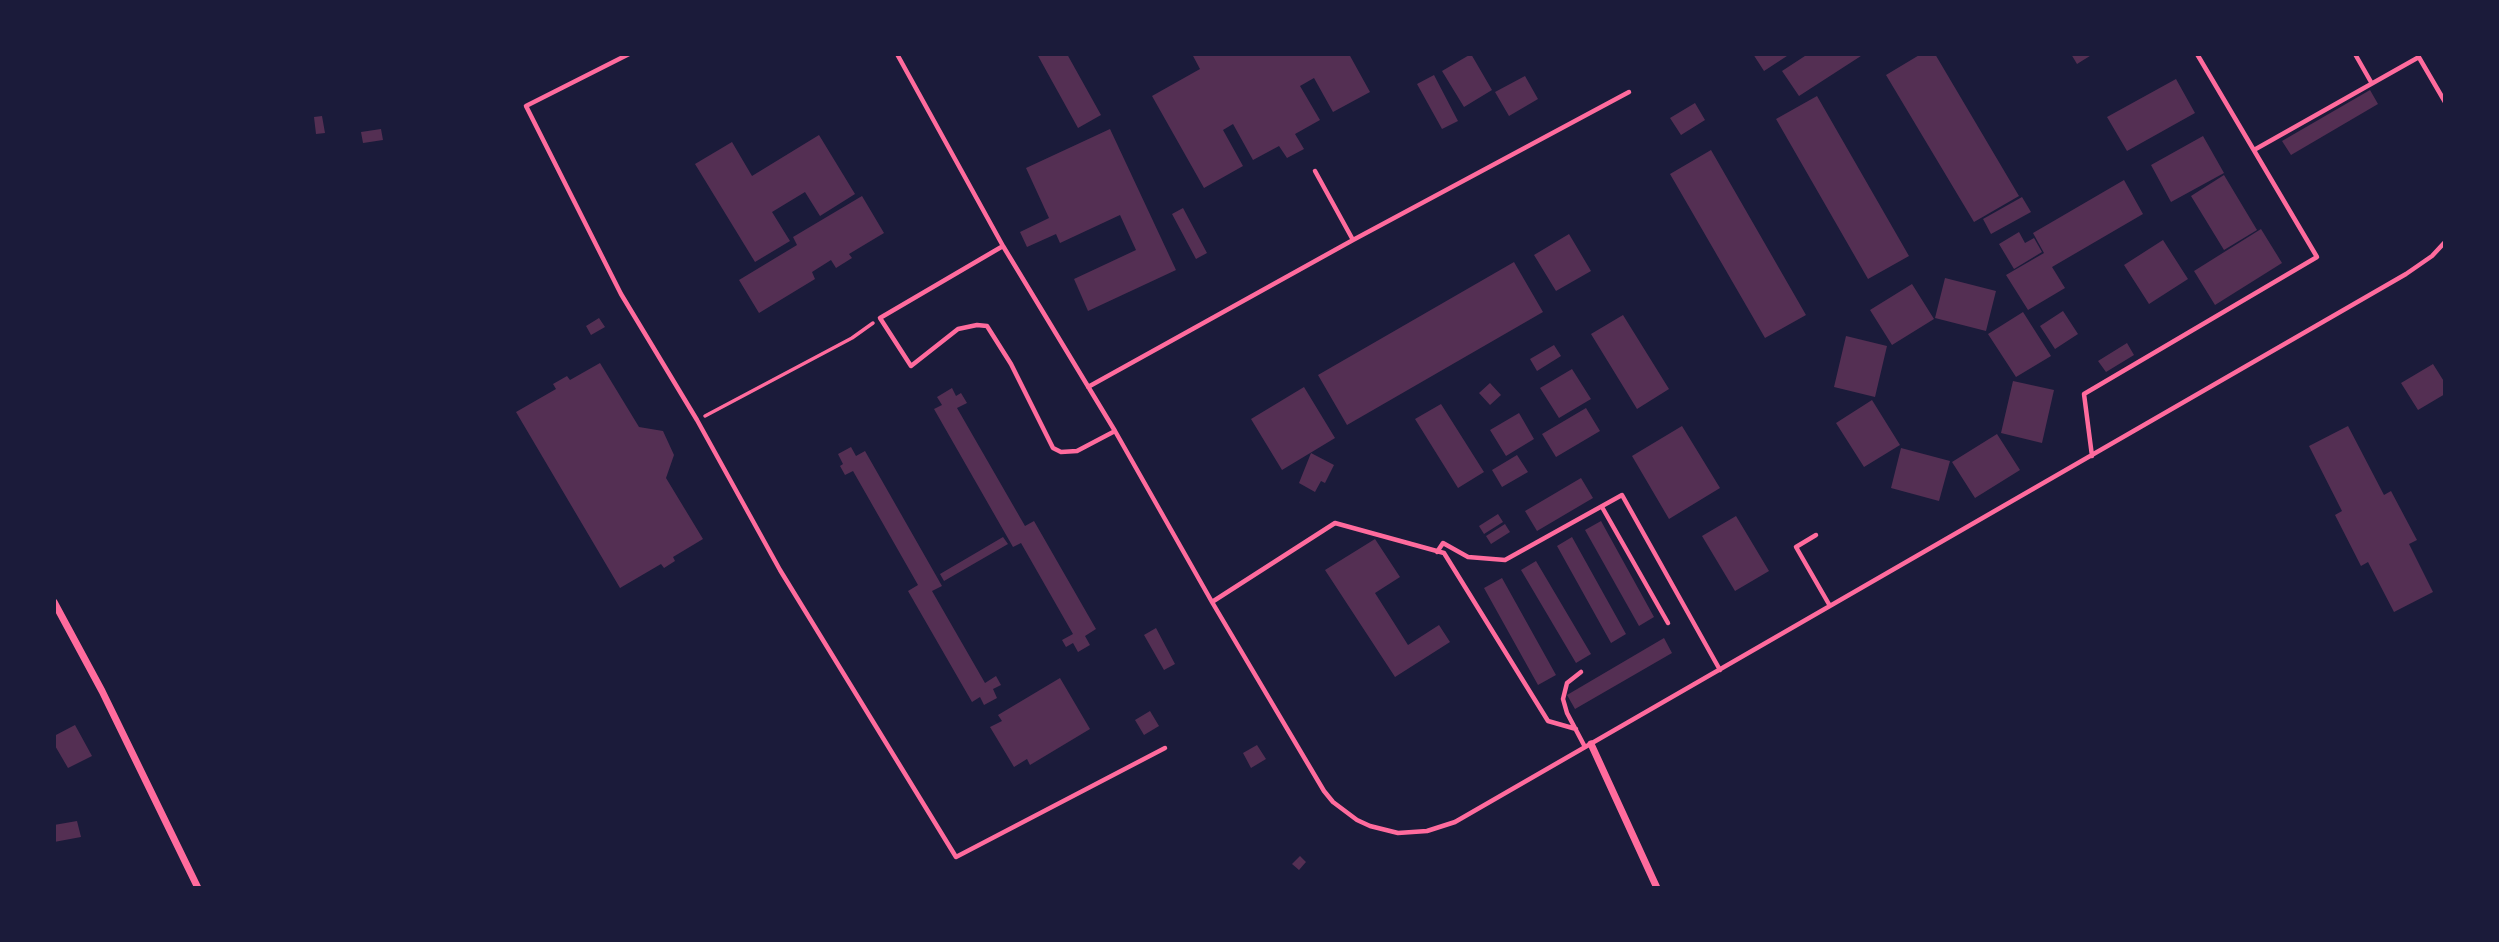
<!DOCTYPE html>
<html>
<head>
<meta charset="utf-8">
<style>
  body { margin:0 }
  #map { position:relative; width:2499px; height:942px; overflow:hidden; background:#1b1b3a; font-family:"PT Serif",serif }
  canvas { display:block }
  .frame { position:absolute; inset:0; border:56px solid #1b1b3a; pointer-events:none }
</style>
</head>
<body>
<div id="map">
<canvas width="2499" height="942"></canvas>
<div class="frame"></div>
</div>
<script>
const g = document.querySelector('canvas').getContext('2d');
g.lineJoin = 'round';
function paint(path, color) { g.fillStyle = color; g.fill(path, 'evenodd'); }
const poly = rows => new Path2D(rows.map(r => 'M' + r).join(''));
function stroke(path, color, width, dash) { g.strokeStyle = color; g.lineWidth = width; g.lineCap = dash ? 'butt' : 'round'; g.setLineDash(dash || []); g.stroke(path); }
paint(poly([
  [1037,54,1067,54,1101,115,1078,128],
  [1192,54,1349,54,1370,92,1333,112,1314,78,1300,86,1320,120,1295,134,1304,149,1287,158,1279,146,1253,160,1233,124,1223,130,1243,166,1204,188,1152,96,1200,69],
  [1471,54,1492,90,1464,107,1442,71],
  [1753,54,1790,54,1764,71],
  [1808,54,1864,54,1799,96,1782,71],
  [1921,54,1935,54,2019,196,1974,222,1886,75],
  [2071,54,2093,54,2077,64],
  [1434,75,1458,121,1442,129,1417,84],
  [1525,76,1538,99,1509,116,1495,92],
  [2176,79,2195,113,2127,151,2107,117],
  [2370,90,2378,104,2291,155,2282,141],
  [1817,96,1909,256,1868,279,1776,119],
  [1695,103,1705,120,1681,135,1670,118],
  [322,116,325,133,316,134,314,117],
  [381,129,383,140,363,143,361,132],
  [1110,129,1176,270,1088,311,1074,279,1136,250,1120,215,1060,243,1056,234,1027,247,1020,232,1049,218,1026,168],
  [819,135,855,194,820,216,805,192,772,212,790,241,755,262,695,164,732,142,752,176],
  [2203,136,2224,173,2171,202,2151,165],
  [1711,150,1806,315,1765,338,1670,174],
  [2224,175,2257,230,2224,250,2191,196],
  [2124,180,2143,214,2052,267,2065,288,2028,310,2006,275,2044,253,2033,233],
  [862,196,884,233,849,254,852,258,836,268,831,260,812,272,815,279,759,313,739,280,797,245,793,237],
  [2022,197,2031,212,1991,234,1983,219],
  [1183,208,1207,253,1196,259,1172,214],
  [2261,229,2282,263,2215,305,2194,271],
  [2019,232,2025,243,2034,238,2042,252,2014,269,1999,244],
  [1569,234,1591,271,1556,291,1534,255],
  [2163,240,2188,279,2149,304,2124,265],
  [1514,262,1543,312,1347,425,1318,375],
  [1945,278,1996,291,1986,331,1935,318],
  [1912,284,1934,319,1892,345,1870,310],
  [2063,311,2078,334,2055,349,2040,326],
  [2023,312,2051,356,2016,377,1988,334],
  [1623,315,1669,389,1637,409,1591,334],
  [599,318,605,327,591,335,586,326],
  [1846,336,1887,346,1875,397,1834,387],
  [2127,343,2134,355,2106,372,2098,361],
  [1554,345,1561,356,1537,371,1530,359],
  [600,363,639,427,663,431,674,455,666,478,703,539,673,557,675,561,664,568,661,564,620,588,516,412,556,389,553,384,567,376,570,380],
  [2433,364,2445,383,2445,394,2418,410,2401,383],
  [1572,369,1591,399,1559,418,1540,388],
  [2013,381,2054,390,2042,443,2001,433],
  [1490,383,1501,395,1490,405,1479,393],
  [1304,387,1335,438,1282,470,1251,419],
  [952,388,956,396,961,393,967,403,957,408,1025,526,1034,521,1096,629,1085,636,1090,645,1078,652,1073,643,1066,647,1062,640,1073,634,1021,543,1013,547,934,409,942,405,937,397],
  [1872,400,1900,445,1864,467,1836,423],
  [1441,404,1484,472,1458,488,1415,419],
  [1586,408,1600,431,1556,457,1542,434],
  [1519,413,1534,439,1506,456,1490,430],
  [1682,426,1720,488,1669,519,1632,456],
  [2348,426,2384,495,2391,491,2417,540,2409,544,2433,592,2394,612,2368,562,2361,566,2335,515,2342,511,2309,446],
  [1997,434,2020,470,1975,498,1952,462],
  [851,447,856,456,865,451,942,586,932,591,985,683,996,676,1001,685,993,689,997,698,984,705,980,697,972,702,908,591,918,585,853,471,845,475,840,466,843,464,838,454],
  [1901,448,1950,461,1939,501,1891,488],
  [1311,453,1334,465,1325,483,1321,481,1315,492,1299,483],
  [1517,455,1528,472,1502,487,1492,470],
  [1581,478,1593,498,1537,531,1525,511],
  [1498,514,1503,522,1484,534,1479,526],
  [1736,516,1769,571,1735,591,1702,536],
  [1601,521,1654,617,1639,626,1585,530],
  [1505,524,1510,532,1491,544,1486,536],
  [1003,537,1008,544,944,581,940,574],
  [1572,537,1626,634,1611,643,1557,546],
  [1375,539,1400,577,1375,593,1408,645,1439,625,1450,642,1395,677,1325,570],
  [1536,561,1591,654,1576,663,1521,570],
  [1502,578,1556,675,1538,685,1484,588],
  [1156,628,1175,664,1164,670,1144,635],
  [1664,638,1672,653,1575,709,1567,695],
  [1060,678,1090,729,1030,765,1027,759,1014,767,990,727,1002,721,998,715],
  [1150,711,1159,726,1144,735,1135,720],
  [75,725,92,756,68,768,54,744,54,736],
  [1257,745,1266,759,1251,768,1243,753],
  [77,821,81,837,54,842,54,825],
  [1300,856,1306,862,1299,870,1292,864]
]), '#542f53');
stroke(poly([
  [705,416,852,338,873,323]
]), '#ff6b9d', 3.5);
stroke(poly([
  [629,54,526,106,621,294,697,420,780,570,956,857,1165,748],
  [897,54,1003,246,1115,431,1212,602,1324,791,1333,802,1357,820,1370,826,1398,833,1427,831,1455,822,2406,274,2432,256,2445,242],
  [2355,54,2371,82],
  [2417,54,2445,102],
  [2254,150,2419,57],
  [1315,171,1353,240],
  [1003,246,880,318,911,366,958,329,977,325,987,326,1011,364,1053,448,1061,452,1077,451,1115,431],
  [1088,387,1353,240,1629,92],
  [2092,456,2084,394,2317,257,2197,54],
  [1602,507,1668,623],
  [1816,535,1796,547,1830,606],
  [1437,552,1443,543,1468,557,1505,560,1622,495,1720,670],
  [1212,602,1335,523,1444,553,1548,721,1576,729],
  [1581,672,1567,683,1563,699,1567,713,1585,747]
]), '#ff6b9d', 4.5);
stroke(poly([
  [54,602,102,691,198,888],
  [1591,744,1657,888]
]), '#ff6b9d', 7);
</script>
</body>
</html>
